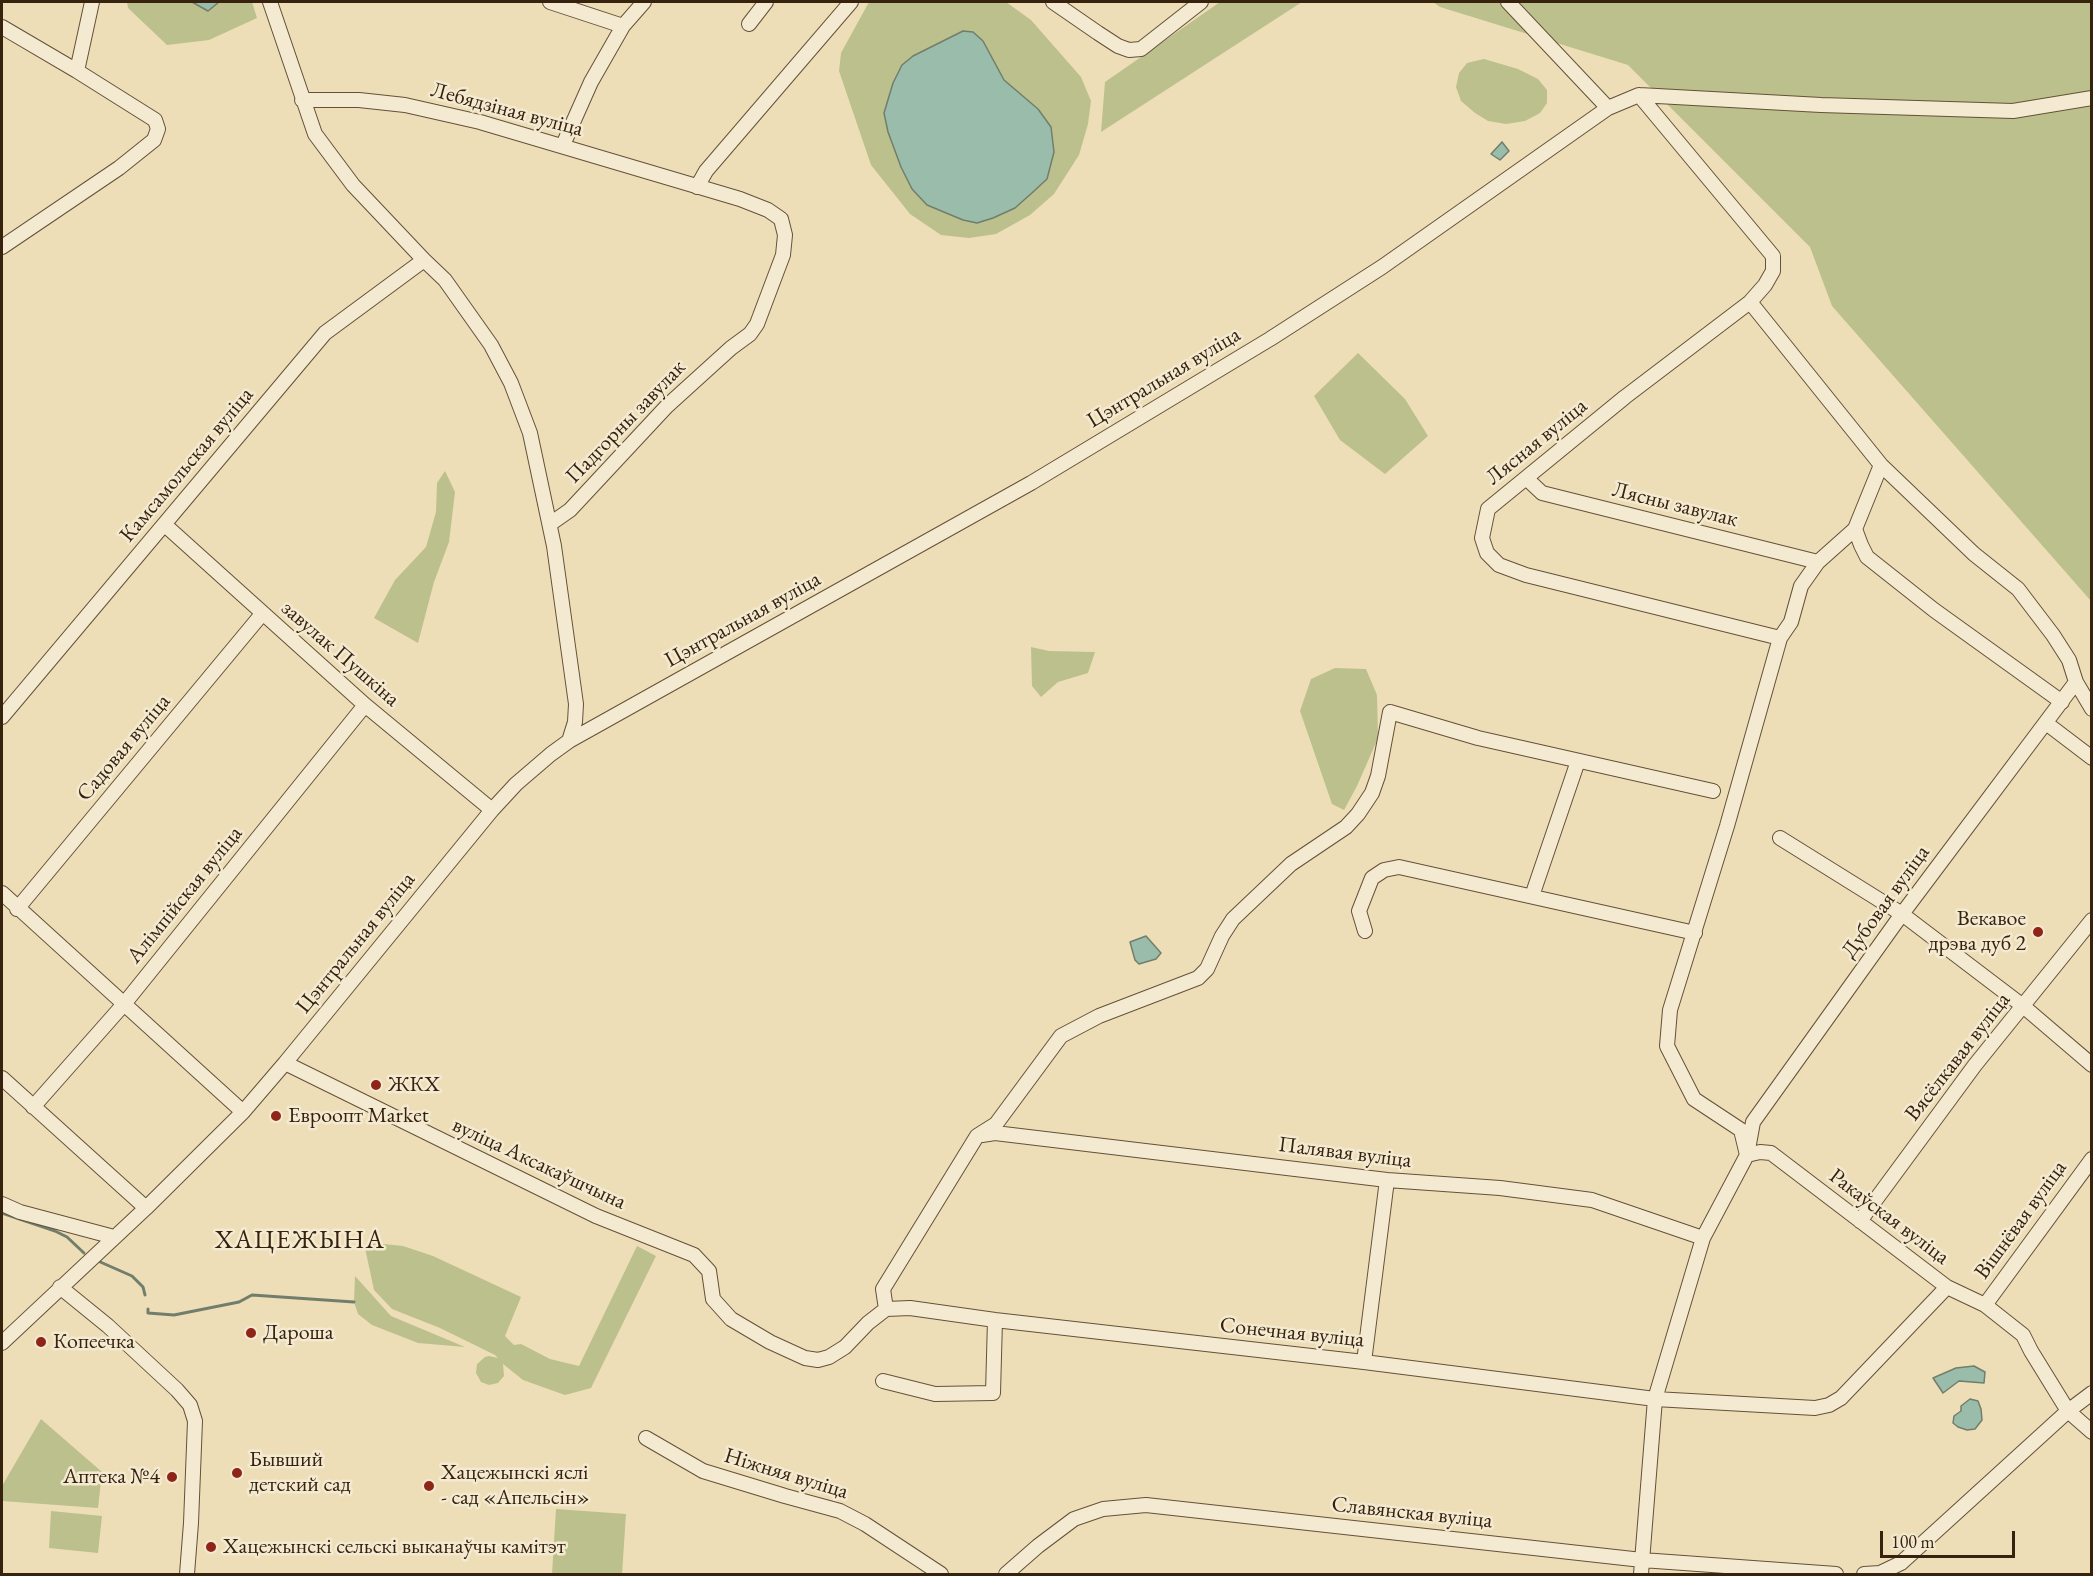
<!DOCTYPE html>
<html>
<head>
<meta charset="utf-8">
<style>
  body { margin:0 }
  #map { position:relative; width:2093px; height:1576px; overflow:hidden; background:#eddeb8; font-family:"EB Garamond",serif }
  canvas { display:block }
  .frame { position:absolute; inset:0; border:3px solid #37220e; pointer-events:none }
  .scale { position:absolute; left:1880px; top:1531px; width:135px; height:27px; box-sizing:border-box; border:3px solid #37220e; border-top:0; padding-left:8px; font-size:18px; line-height:21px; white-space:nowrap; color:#37220e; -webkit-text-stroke:4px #f3ead1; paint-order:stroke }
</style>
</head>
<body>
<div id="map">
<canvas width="2093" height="1576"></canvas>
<div class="frame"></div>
<div class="scale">100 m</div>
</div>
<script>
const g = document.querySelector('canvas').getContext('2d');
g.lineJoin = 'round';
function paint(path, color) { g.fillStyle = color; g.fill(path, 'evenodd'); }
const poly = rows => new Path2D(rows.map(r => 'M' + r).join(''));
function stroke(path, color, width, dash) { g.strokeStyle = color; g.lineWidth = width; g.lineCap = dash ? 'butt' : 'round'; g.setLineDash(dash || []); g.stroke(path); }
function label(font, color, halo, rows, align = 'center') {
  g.font = font + ' "EB Garamond",serif'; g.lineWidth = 5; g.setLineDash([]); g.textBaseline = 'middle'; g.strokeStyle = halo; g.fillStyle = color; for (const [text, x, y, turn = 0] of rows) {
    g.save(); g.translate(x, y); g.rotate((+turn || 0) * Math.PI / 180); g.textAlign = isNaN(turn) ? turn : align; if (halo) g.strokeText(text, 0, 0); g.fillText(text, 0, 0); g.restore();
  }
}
paint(poly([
  [127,2,252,2,257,18,209,40,167,45,128,8],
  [869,2,1006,2,1031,20,1081,77,1091,101,1088,124,1079,155,1054,194,1030,215,996,234,969,238,941,235,910,214,871,165,839,71,841,53],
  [1220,2,1302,2,1101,132,1105,82],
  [1433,2,2091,2,2091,601,1832,306,1810,247,1628,65,1440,7],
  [1484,59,1518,69,1538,79,1547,90,1547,103,1540,113,1525,121,1506,124,1488,121,1475,113,1461,101,1456,87,1459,73,1467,63],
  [1358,353,1405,399,1428,436,1385,474,1340,440,1314,396],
  [445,471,455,492,449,542,434,582,418,643,374,618,395,580,426,547,436,512,437,483],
  [1031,647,1049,651,1095,652,1088,673,1058,682,1041,697,1032,686],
  [1335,668,1366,669,1377,695,1378,738,1357,786,1344,810,1332,804,1300,711,1311,679],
  [374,1243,403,1246,433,1256,521,1297,505,1336,514,1345,521,1344,550,1359,579,1366,637,1246,656,1256,591,1388,565,1395,523,1380,503,1364,504,1376,498,1383,489,1385,481,1382,476,1373,477,1364,485,1357,489,1356,498,1358,495,1355,440,1328,392,1309,374,1290,365,1248],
  [355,1276,391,1316,465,1347,418,1343,372,1325,358,1314,354,1302],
  [41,1419,102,1472,98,1508,2,1501,2,1486],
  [556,1509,626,1514,622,1574,552,1574],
  [51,1511,102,1516,98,1553,49,1548]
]), '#bcc08d');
const water = poly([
  [192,2,219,2,208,11,192,2],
  [963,31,973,32,983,41,1004,80,1038,109,1051,127,1054,152,1047,179,1033,192,1015,208,993,218,977,223,963,220,927,205,912,189,901,167,888,132,884,113,893,83,902,65,913,56,963,31],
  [1502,142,1509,151,1500,160,1491,154,1502,142],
  [1146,936,1161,953,1156,959,1139,964,1135,960,1130,942,1146,936],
  [1974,1366,1985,1372,1984,1383,1959,1381,1943,1393,1933,1378,1956,1368,1974,1366],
  [1970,1399,1978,1401,1981,1409,1982,1420,1975,1429,1967,1430,1958,1427,1953,1423,1954,1416,1961,1411,1961,1406,1970,1399]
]);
paint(water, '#9abcab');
stroke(water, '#727e6c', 1.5);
stroke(poly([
  [2,1213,55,1231,67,1237,84,1253],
  [98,1261,132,1276,143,1287,145,1295],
  [148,1309,148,1313,174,1315,239,1302,252,1295,354,1302]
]), '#727e6c', 3);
const minor = poly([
  [270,2,315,134,353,185,424,260,445,280,491,345,511,383,530,433,554,546,576,704,575,722,569,741],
  [550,2,623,26],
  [1053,2,1098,33,1118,46,1129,50,1141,49,1201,2],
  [1508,2,1608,108],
  [749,24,766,2],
  [2,27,77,71,155,120,158,129,154,140,119,168,2,247],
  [77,71,92,2],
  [1639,95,1773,256,1773,271,1765,285,1750,302,1625,397,1488,509,1482,538,1487,553,1499,565,1526,575,1780,638],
  [302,100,359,100,405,105,480,122,740,199,768,210,781,219,785,235,783,255,757,324,750,334,731,348,667,406,570,510,550,524],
  [563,145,591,82,623,26,644,2],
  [697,187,706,171,851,2],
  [1750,302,1881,465,1974,554,2018,589,2053,635,2069,660,2076,682,2092,709],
  [1881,465,1855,529,1818,562,1801,586,1791,622,1780,638,1727,826,1670,1010,1667,1046,1694,1099,1741,1130,1747,1155,1760,1152,1771,1153,1947,1287,1985,1305,2023,1335,2031,1351,2068,1411,2092,1432],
  [1526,478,1542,493,1818,562],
  [165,525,365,705,492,810],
  [1855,529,1861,545,1867,557,1934,610,2062,702],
  [2,717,325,333,424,260],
  [2046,723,2092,758],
  [1780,838,1902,914,2023,1006,2092,1065],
  [2,893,243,1112],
  [1532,896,1578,761],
  [17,909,262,614],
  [1365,931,1359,911,1372,878,1384,870,1399,867,1695,933],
  [285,1063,596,1216,694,1255,709,1271,713,1299,731,1319,770,1342,805,1358,818,1360,829,1357,845,1347,868,1323,886,1309,910,1308,995,1320,1364,1362,1655,1399,1815,1408,1829,1405,1841,1398,1947,1287],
  [2,1078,146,1208],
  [33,1107,124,1004,365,705],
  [982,1135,995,1133,1387,1180,1500,1188,1592,1200,1703,1238],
  [2,1204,20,1212,114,1237],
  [1860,1221,1975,1065,2092,920],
  [60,1287,108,1326,177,1390,190,1405,195,1421,191,1523,187,1574],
  [1985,1305,2092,1159],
  [886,1309,883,1289,977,1136,996,1124,1061,1036,1099,1016,1198,978,1207,969,1222,936,1233,919,1291,864,1346,827,1358,814,1372,793,1378,776,1390,712,1478,738,1713,791],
  [2,1343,146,1208,243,1112,285,1063,492,810,516,784,551,754,569,741,1031,483,1270,339,1382,267,1608,108,1639,95,1821,105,2013,111,2092,98],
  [1364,1362,1387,1180],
  [883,1381,935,1394,993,1393,995,1320],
  [646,1438,703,1471,785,1496,840,1511,865,1524,941,1574],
  [1006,1574,1038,1546,1074,1519,1103,1509,1146,1505,1642,1560,1836,1574],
  [1641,1574,1655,1399,1703,1238,1747,1155,1753,1122,1902,914,2076,682],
  [1864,1574,1880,1573,1901,1563,2068,1411,2092,1393]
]);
stroke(minor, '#645138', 16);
stroke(minor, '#f3ead1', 14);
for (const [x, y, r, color] of [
  [2038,932,6,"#8f2418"],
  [376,1085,6,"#8f2418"],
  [276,1116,6,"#8f2418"],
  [251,1333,6,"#8f2418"],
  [41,1342,6,"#8f2418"],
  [237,1473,6,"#8f2418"],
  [172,1477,6,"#8f2418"],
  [429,1486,6,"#8f2418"],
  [211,1547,6,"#8f2418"]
]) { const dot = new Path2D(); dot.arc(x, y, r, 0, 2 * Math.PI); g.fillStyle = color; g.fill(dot); stroke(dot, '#f3ead1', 2); }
label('22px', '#37220e', '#f3ead1', [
  ["Лебядзіная вуліца",507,110,15],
  ["Цэнтральная вуліца",1164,378,-31],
  ["Падгорны завулак",626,422,-46],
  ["Лясная вуліца",1537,442,-39],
  ["Камсамольская вуліца",187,465,-50],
  ["Лясны завулак",1675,505,14],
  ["Цэнтральная вуліца",743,620,-29],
  ["завулак Пушкіна",340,654,41],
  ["Садовая вуліца",124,748,-50],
  ["Алімпійская вуліца",185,895,-51],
  ["Дубовая вуліца",1886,902,-54],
  ["Цэнтральная вуліца",356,943,-51],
  ["Вясёлкавая вуліца",1958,1057,-52],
  ["Палявая вуліца",1345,1153,7],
  ["вуліца Аксакаўшчына",539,1164,25],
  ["Ракаўская вуліца",1889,1217,37],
  ["Вішнёвая вуліца",2021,1220,-54],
  ["Сонечная вуліца",1292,1333,6],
  ["Ніжняя вуліца",786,1474,17],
  ["Славянская вуліца",1412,1513,6]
]);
label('22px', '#37220e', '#f3ead1', [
  ["Векавое",2026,919,"right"],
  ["дрэва дуб 2",2026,944,"right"],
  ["ЖКХ",388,1085],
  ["Евроопт Market",288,1116],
  ["Дароша",263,1333],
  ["Копеечка",53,1342],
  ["Бывший",249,1460],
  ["детский сад",249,1485],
  ["Хацежынскі яслі",441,1473],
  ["- сад «Апельсін»",441,1498],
  ["Аптека №4",160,1477,"right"],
  ["Хацежынскі сельскі выканаўчы камітэт",223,1547]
], 'left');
g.letterSpacing = '1.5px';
label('26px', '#37220e', '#f3ead1', [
  ["ХАЦЕЖЫНА",300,1241]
]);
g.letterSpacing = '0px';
</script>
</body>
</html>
